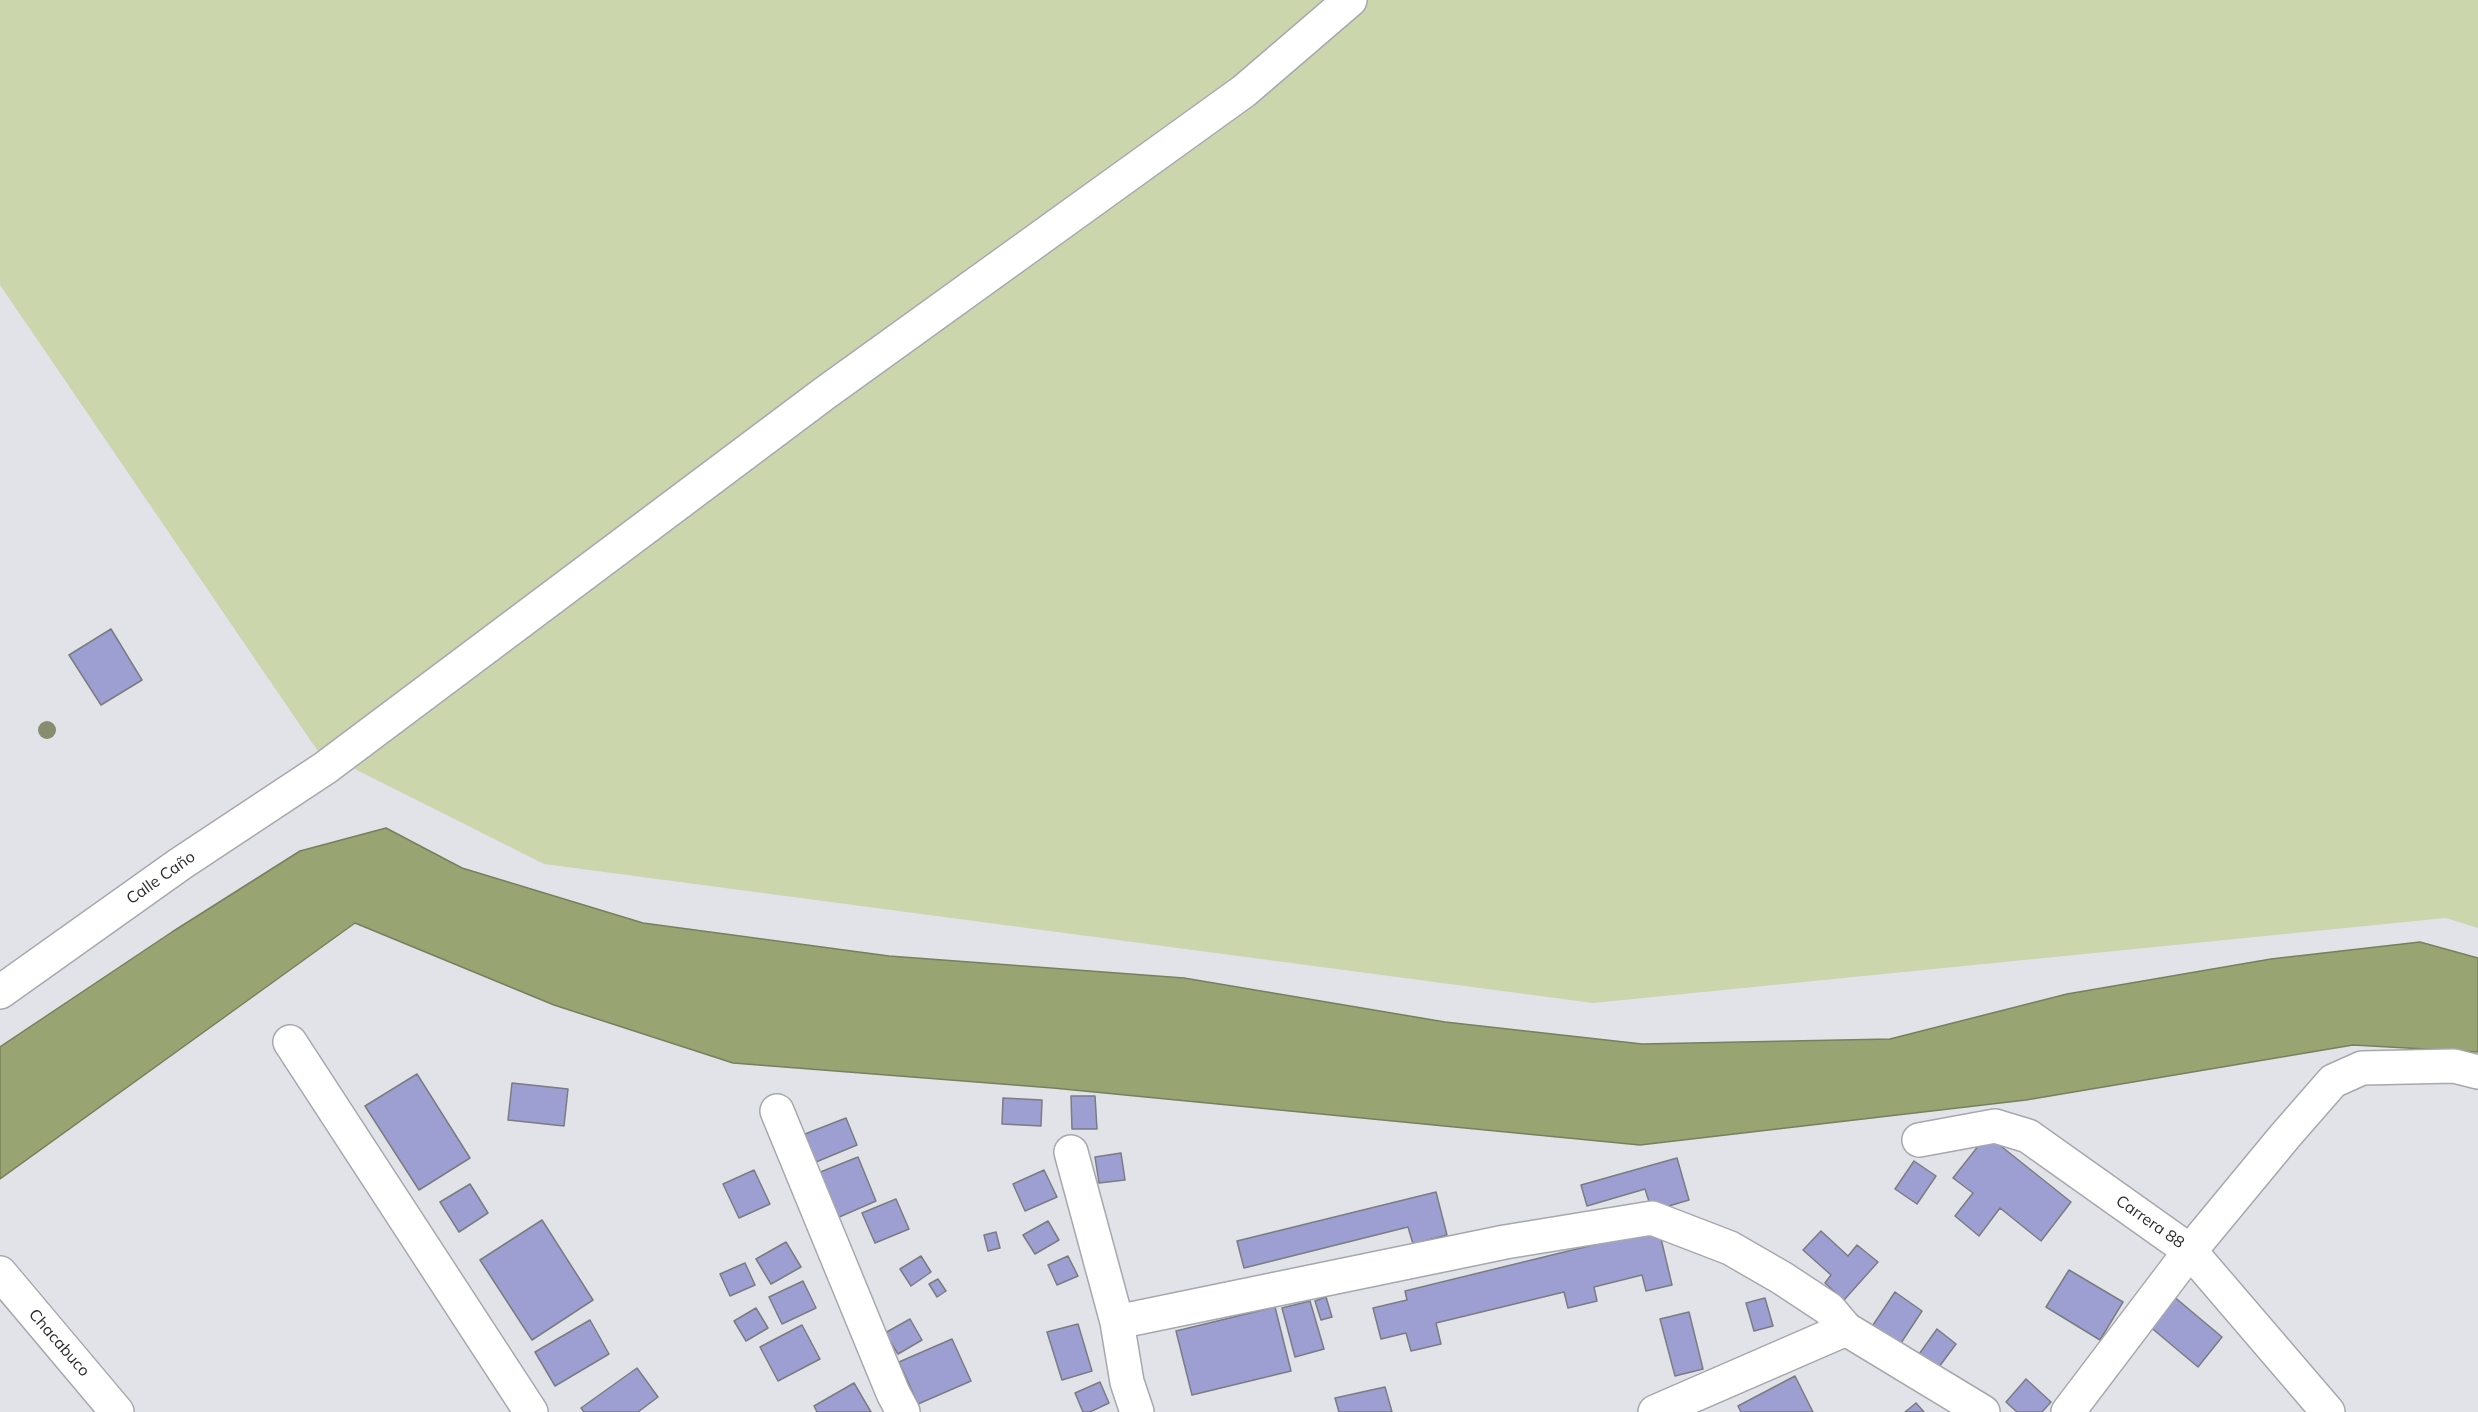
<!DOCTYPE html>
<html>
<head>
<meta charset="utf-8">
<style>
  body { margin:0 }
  canvas { display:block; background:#e2e2e9 }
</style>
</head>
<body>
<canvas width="2478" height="1412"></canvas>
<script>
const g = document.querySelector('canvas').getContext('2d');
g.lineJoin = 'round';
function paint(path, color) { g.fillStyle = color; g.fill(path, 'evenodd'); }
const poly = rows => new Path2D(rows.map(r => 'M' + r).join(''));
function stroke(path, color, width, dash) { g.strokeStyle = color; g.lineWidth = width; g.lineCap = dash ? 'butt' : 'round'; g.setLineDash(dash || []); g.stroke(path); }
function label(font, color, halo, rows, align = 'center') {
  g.font = font + ' Mulish,sans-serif'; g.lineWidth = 4.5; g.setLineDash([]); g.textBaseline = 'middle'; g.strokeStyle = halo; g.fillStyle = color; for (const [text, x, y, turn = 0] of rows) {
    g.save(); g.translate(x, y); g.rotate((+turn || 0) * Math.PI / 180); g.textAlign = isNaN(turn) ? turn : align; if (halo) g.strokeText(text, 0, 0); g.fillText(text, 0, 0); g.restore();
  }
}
paint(poly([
  [0,0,2478,0,2478,928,2446,918,1593,1003,544,864,317,750,0,285]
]), '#cbd6ad');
const water = poly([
  [386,828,462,868,643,923,889,956,1184,978,1445,1022,1642,1044,1890,1039,2067,994,2271,959,2420,942,2478,958,2478,1052,2353,1045,2026,1100,1640,1145,1053,1088,733,1063,554,1005,355,923,0,1179,0,1047,172,932,300,851,386,828]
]);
paint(water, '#98a471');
stroke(water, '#77805d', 1.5);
const building = poly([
  [111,629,142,680,101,705,69,655,111,629],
  [417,1074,470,1158,419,1190,365,1106,417,1074],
  [512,1083,568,1089,564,1126,508,1120,512,1083],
  [1071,1096,1095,1096,1097,1129,1072,1129,1071,1096],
  [1003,1098,1042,1100,1041,1126,1002,1124,1003,1098],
  [846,1118,857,1145,816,1162,805,1134,846,1118],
  [1987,1135,2071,1202,2041,1241,2000,1208,1979,1236,1955,1216,1973,1193,1953,1178,1987,1135],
  [1121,1153,1125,1180,1099,1183,1095,1157,1121,1153],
  [858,1157,876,1201,837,1218,818,1173,858,1157],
  [1677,1158,1689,1200,1652,1211,1645,1189,1587,1206,1581,1185,1677,1158],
  [1914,1161,1936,1176,1917,1204,1895,1189,1914,1161],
  [754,1170,770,1204,739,1218,723,1184,754,1170],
  [1044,1170,1057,1197,1025,1211,1013,1184,1044,1170],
  [470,1184,488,1213,459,1232,440,1202,470,1184],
  [1436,1192,1447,1235,1413,1244,1408,1227,1244,1268,1237,1241,1436,1192],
  [896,1199,909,1229,875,1243,862,1213,896,1199],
  [542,1220,593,1300,532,1340,480,1260,542,1220],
  [1048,1221,1059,1240,1035,1254,1023,1235,1048,1221],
  [1658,1226,1672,1285,1646,1291,1642,1275,1594,1287,1597,1301,1568,1308,1564,1292,1436,1323,1441,1344,1411,1351,1406,1333,1381,1339,1373,1308,1407,1300,1405,1291,1597,1244,1658,1226],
  [1821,1231,1848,1256,1857,1245,1878,1262,1844,1300,1825,1283,1831,1275,1803,1250,1821,1231],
  [996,1232,1000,1248,988,1251,984,1235,996,1232],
  [786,1242,801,1267,771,1284,756,1259,786,1242],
  [921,1256,931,1272,911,1286,900,1269,921,1256],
  [1068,1256,1078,1276,1057,1285,1048,1265,1068,1256],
  [745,1263,755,1285,730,1296,720,1274,745,1263],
  [2069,1270,2123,1302,2100,1340,2046,1307,2069,1270],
  [938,1279,946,1291,937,1297,929,1284,938,1279],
  [803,1281,816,1308,782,1324,769,1297,803,1281],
  [1895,1292,1922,1311,1899,1346,1871,1328,1895,1292],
  [2172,1295,2222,1337,2198,1367,2148,1325,2172,1295],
  [1326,1297,1332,1317,1321,1320,1315,1301,1326,1297],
  [1765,1298,1773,1326,1754,1331,1746,1303,1765,1298],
  [1310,1301,1324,1349,1295,1357,1282,1308,1310,1301],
  [1275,1307,1291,1371,1192,1395,1176,1331,1275,1307],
  [756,1308,768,1328,746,1341,734,1321,756,1308],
  [1689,1312,1703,1369,1675,1376,1660,1319,1689,1312],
  [910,1319,922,1340,898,1354,885,1333,910,1319],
  [590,1320,609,1354,555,1386,535,1352,590,1320],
  [1078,1324,1092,1371,1062,1380,1047,1332,1078,1324],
  [802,1325,820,1359,778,1381,760,1347,802,1325],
  [1937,1329,1956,1344,1936,1371,1917,1357,1937,1329],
  [952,1339,971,1381,918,1404,899,1362,952,1339],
  [637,1368,658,1397,638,1412,584,1412,581,1408,637,1368],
  [1795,1376,1813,1412,1741,1412,1738,1406,1795,1376],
  [2026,1379,2051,1402,2042,1412,2017,1412,2006,1402,2026,1379],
  [1100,1382,1109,1403,1090,1412,1083,1412,1075,1393,1100,1382],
  [854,1383,871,1412,817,1412,814,1406,854,1383],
  [1385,1387,1392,1412,1339,1412,1335,1398,1385,1387],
  [1916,1403,1924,1412,1905,1412,1916,1403]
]);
paint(building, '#9d9fd2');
stroke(building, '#7b7c82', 1.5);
const minor = poly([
  [0,992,180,864,325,768,825,393,1244,91,1350,0],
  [290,1042,531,1412],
  [777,1111,893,1393,903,1412],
  [1919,1140,1995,1126,2028,1136,2190,1251,2328,1412],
  [1071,1152,1117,1322,1127,1382,1137,1412],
  [0,1273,117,1412],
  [1117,1322,1505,1242,1652,1218,1730,1248,1782,1278,1829,1309,1846,1329,1983,1412],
  [1655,1412,1846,1329],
  [2068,1412,2190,1251,2285,1136,2333,1081,2362,1068,2454,1066,2478,1072]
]);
stroke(minor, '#a7a8af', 36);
stroke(minor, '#fff', 33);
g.fillStyle = '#888d6f';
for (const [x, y] of [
  [47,730]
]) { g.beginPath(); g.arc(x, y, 9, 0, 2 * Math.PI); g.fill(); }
label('16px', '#2b2b2e', '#fff', [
  ["Calle Caño",161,878,-35],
  ["Carrera 88",2150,1222,35],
  ["Chacabuco",59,1343,49]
]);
</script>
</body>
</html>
